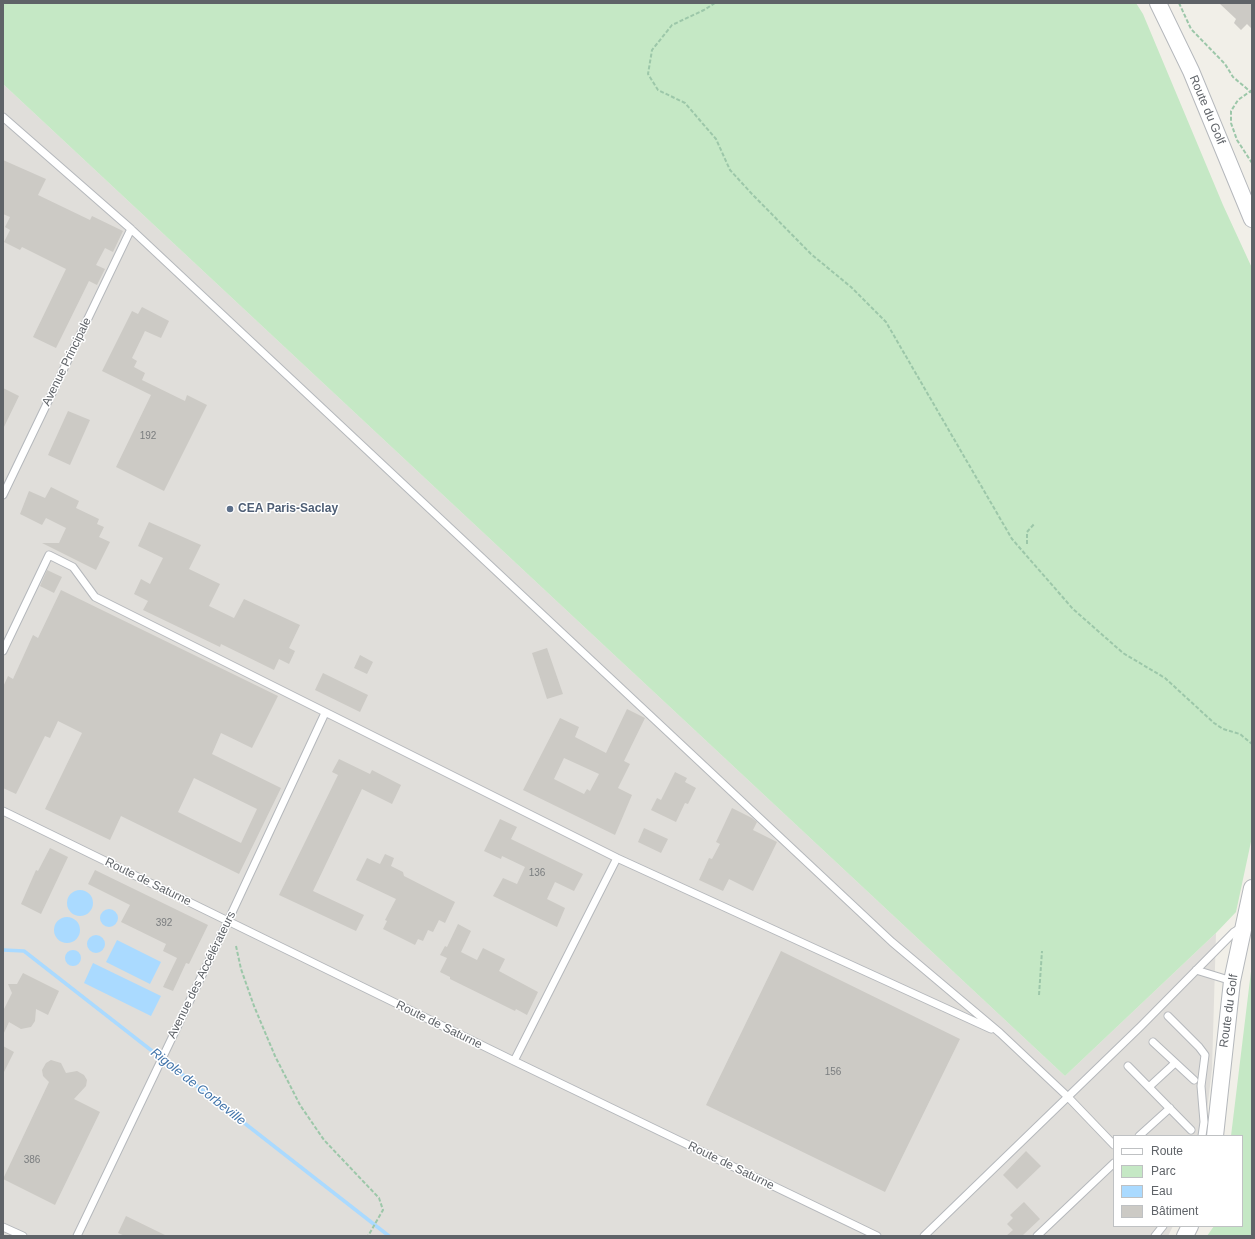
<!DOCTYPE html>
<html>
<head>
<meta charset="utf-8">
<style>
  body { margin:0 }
  #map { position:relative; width:1255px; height:1239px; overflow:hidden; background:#f1efe8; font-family:Helvetica,sans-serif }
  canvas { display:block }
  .frame { position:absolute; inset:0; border:4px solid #5f6368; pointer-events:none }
  .legend { position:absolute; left:1113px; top:1135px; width:130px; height:92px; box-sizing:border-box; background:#fff; border:1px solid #bfc1c3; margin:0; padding:5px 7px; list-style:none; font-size:12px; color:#5f6368 }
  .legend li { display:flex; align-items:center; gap:8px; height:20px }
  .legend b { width:20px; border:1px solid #bfc1c3 }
</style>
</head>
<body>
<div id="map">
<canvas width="1255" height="1239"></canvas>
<div class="frame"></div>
<ul class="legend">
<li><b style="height:5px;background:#fff"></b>Route</li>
<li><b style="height:11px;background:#c5e8c5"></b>Parc</li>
<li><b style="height:11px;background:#aadaff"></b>Eau</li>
<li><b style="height:11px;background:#cccac5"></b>Bâtiment</li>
</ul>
</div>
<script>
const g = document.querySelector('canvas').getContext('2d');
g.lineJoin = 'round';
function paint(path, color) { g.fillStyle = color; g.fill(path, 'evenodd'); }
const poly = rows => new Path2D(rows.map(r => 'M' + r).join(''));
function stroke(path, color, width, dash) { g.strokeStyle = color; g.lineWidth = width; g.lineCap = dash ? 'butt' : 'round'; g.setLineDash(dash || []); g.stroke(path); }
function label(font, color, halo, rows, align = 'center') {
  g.font = font + ' Helvetica,sans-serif'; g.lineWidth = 3; g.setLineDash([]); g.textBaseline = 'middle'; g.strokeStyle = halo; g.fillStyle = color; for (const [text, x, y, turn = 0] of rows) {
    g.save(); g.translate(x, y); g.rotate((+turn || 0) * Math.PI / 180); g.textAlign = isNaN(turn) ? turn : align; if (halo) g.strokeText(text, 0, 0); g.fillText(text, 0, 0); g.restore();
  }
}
paint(poly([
  [3,84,1065,1076,1216,933,1212,1069,1204,1136,1114,1136,1114,1226,1173,1226,1168,1236,3,1236]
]), '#e0deda');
paint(poly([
  [3,3,1136,3,1143,14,1223,205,1252,268,1252,837,1236,912,1216,933,1065,1076,3,84],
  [1252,963,1252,1236,1207,1236,1214,1226,1242,1226,1242,1136,1231,1136]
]), '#c5e8c5');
paint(poly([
  '67 903a13 13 0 1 1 26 0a13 13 0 1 1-26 0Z',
  '100 918a9 9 0 1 1 18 0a9 9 0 1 1-18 0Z',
  '54 930a13 13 0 1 1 26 0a13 13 0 1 1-26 0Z',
  '87 944a9 9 0 1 1 18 0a9 9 0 1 1-18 0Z',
  [117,940,161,962,150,984,106,962],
  '65 958a8 8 0 1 1 16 0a8 8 0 1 1-16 0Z',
  [93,963,161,996,151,1016,84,983]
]), '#aadaff');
stroke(poly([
  [3,950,24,951,389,1236]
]), '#aadaff', 3.5);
paint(poly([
  [1219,3,1249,3,1252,5,1252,29,1247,24,1241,30,1234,23,1236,19],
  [3,160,46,179,38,195,90,220,92,216,123,231,113,252,105,248,96,265,105,269,97,285,89,281,56,348,33,337,66,269,22,247,20,250,4,242,10,230,5,227,10,217,3,214],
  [142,307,169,321,161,338,145,331,132,358,137,361,134,367,145,373,142,380,185,401,187,395,207,405,164,491,116,467,151,395,102,371,132,311,138,314],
  [3,388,19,396,3,429],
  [68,411,90,420,70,465,48,455],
  [51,487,79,501,76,508,99,519,97,524,104,527,99,537,110,542,96,570,42,543,59,543,66,528,46,518,42,525,20,514,29,491,45,498],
  [149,522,201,545,189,569,220,584,209,606,234,618,244,599,300,625,289,648,295,651,289,664,279,659,274,670,221,644,220,647,143,610,148,601,134,594,141,579,150,584,163,558,138,546],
  [47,570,62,577,54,593,40,586],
  [61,590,278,696,252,748,221,733,212,754,281,788,239,874,121,816,110,840,45,809,82,733,58,721,50,738,45,736,16,794,3,788,3,687,8,676,13,679,33,635,38,638],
  [194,778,257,809,241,843,178,812],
  [547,648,563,694,547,699,532,653],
  [360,655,373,662,367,674,354,668],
  [323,673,368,695,360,712,315,690],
  [627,709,645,718,624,761,630,764,618,788,632,795,615,835,523,790,560,718,579,727,575,737,606,753],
  [564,758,599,774,590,791,587,789,584,794,554,779],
  [339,759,370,774,372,770,401,785,392,804,362,789,313,891,364,915,356,931,279,895,338,775,332,772],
  [675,772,687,778,685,782,696,788,688,804,685,803,676,822,651,810,657,798,661,800],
  [732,808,752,818,757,822,753,830,777,842,753,891,729,879,723,891,699,880,709,858,712,859,720,844,716,842],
  [500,819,517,827,511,839,583,874,574,891,555,882,547,899,565,908,557,927,493,896,503,878,517,884,525,867,502,856,501,859,484,851],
  [644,828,668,839,661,853,638,842],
  [50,848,68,857,41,914,21,904,36,870,38,871],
  [385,854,394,858,391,866,403,872,404,876,455,902,445,923,439,920,433,932,428,930,423,941,418,939,415,945,383,929,387,921,385,920,396,899,356,880,367,858,380,864],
  [95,870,208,925,189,964,186,963,173,991,163,987,177,958,163,951,166,944,121,922,130,905,88,884],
  [458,924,471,931,461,952,477,960,483,948,505,959,499,971,538,992,527,1015,516,1009,515,1011,450,979,450,977,440,972,447,958,440,955,445,946,447,947],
  [781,951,960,1039,885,1192,706,1105],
  [23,973,59,991,48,1015,36,1009,35,1021,31,1027,21,1029,9,1022,3,1035,3,1011,12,993,8,984,17,984],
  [3,1046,14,1052,3,1074],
  [51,1060,61,1063,66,1073,77,1071,84,1075,87,1080,86,1086,74,1099,100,1112,55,1205,3,1179,49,1082,43,1076,42,1070,46,1063],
  [1026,1151,1041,1166,1017,1189,1003,1175],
  [1024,1202,1040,1219,1022,1236,1006,1236,1013,1230,1007,1224,1013,1218,1010,1215],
  [126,1216,167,1236,125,1236,118,1233]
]), '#cccac5');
const service = poly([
  [3,117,131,229,892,942,1000,1033,1067,1096,1114,1145],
  [3,495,131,229],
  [3,651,49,555,73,567,95,597,617,858,991,1029],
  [3,811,514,1061,877,1236],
  [1196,970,1232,981],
  [1168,1016,1199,1047,1205,1055,1201,1086,1204,1122,1202,1136],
  [1153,1042,1194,1080],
  [514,1061,617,858],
  [1128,1066,1191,1130],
  [1149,1087,1175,1063],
  [1139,1136,1170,1108],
  [3,1227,23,1236],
  [77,1236,228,921,325,713],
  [924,1236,1141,1026,1234,932,1242,927],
  [1037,1236,1114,1163],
  [1155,1236,1163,1226]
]);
const tertiary = poly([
  [1158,3,1191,71,1252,219],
  [1215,1136,1232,981,1252,888],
  [1185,1236,1190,1226]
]);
stroke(service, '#b5b8bc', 9);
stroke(tertiary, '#b5b8bc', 18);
stroke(poly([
  [715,3,704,10,672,25,652,50,648,74,658,90,685,103,716,139,730,170,752,194,811,254,851,287,886,322,1012,539,1073,609,1123,653,1165,678,1214,723,1223,729,1240,734,1252,744],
  [1179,3,1191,29,1225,64,1233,77,1252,93],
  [1252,90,1238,100,1231,111,1231,123,1237,140,1252,163],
  [1027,544,1027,532,1035,523],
  [236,946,241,969,254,1006,275,1056,300,1105,324,1140,379,1198,383,1210,368,1236],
  [1039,995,1042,951]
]), '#9cc7a9', 2, [4, 2]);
stroke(service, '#fff', 7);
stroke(tertiary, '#fff', 16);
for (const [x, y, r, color] of [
  [230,509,4,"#5c6f8a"]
]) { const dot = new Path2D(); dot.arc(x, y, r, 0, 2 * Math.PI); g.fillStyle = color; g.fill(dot); stroke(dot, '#fff', 1.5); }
label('10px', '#7a7d7f', null, [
  ["192",148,436],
  ["136",537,873],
  ["392",164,923],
  ["156",833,1072],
  ["386",32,1160]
]);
label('12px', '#5f6368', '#fff', [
  ["Route du Golf",1207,110,67],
  ["Avenue Principale",67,362,-64],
  ["Route de Saturne",148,882,26],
  ["Avenue des Accélérateurs",202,975,-64],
  ["Route du Golf",1229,1011,-82],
  ["Route de Saturne",439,1025,26],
  ["Route de Saturne",731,1166,26]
]);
label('bold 12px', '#4e5e75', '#fff', [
  ["CEA Paris-Saclay",238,509]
], 'left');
label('italic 13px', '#4174aa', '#fff', [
  ["Rigole de Corbeville",198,1087,38]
]);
</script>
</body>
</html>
